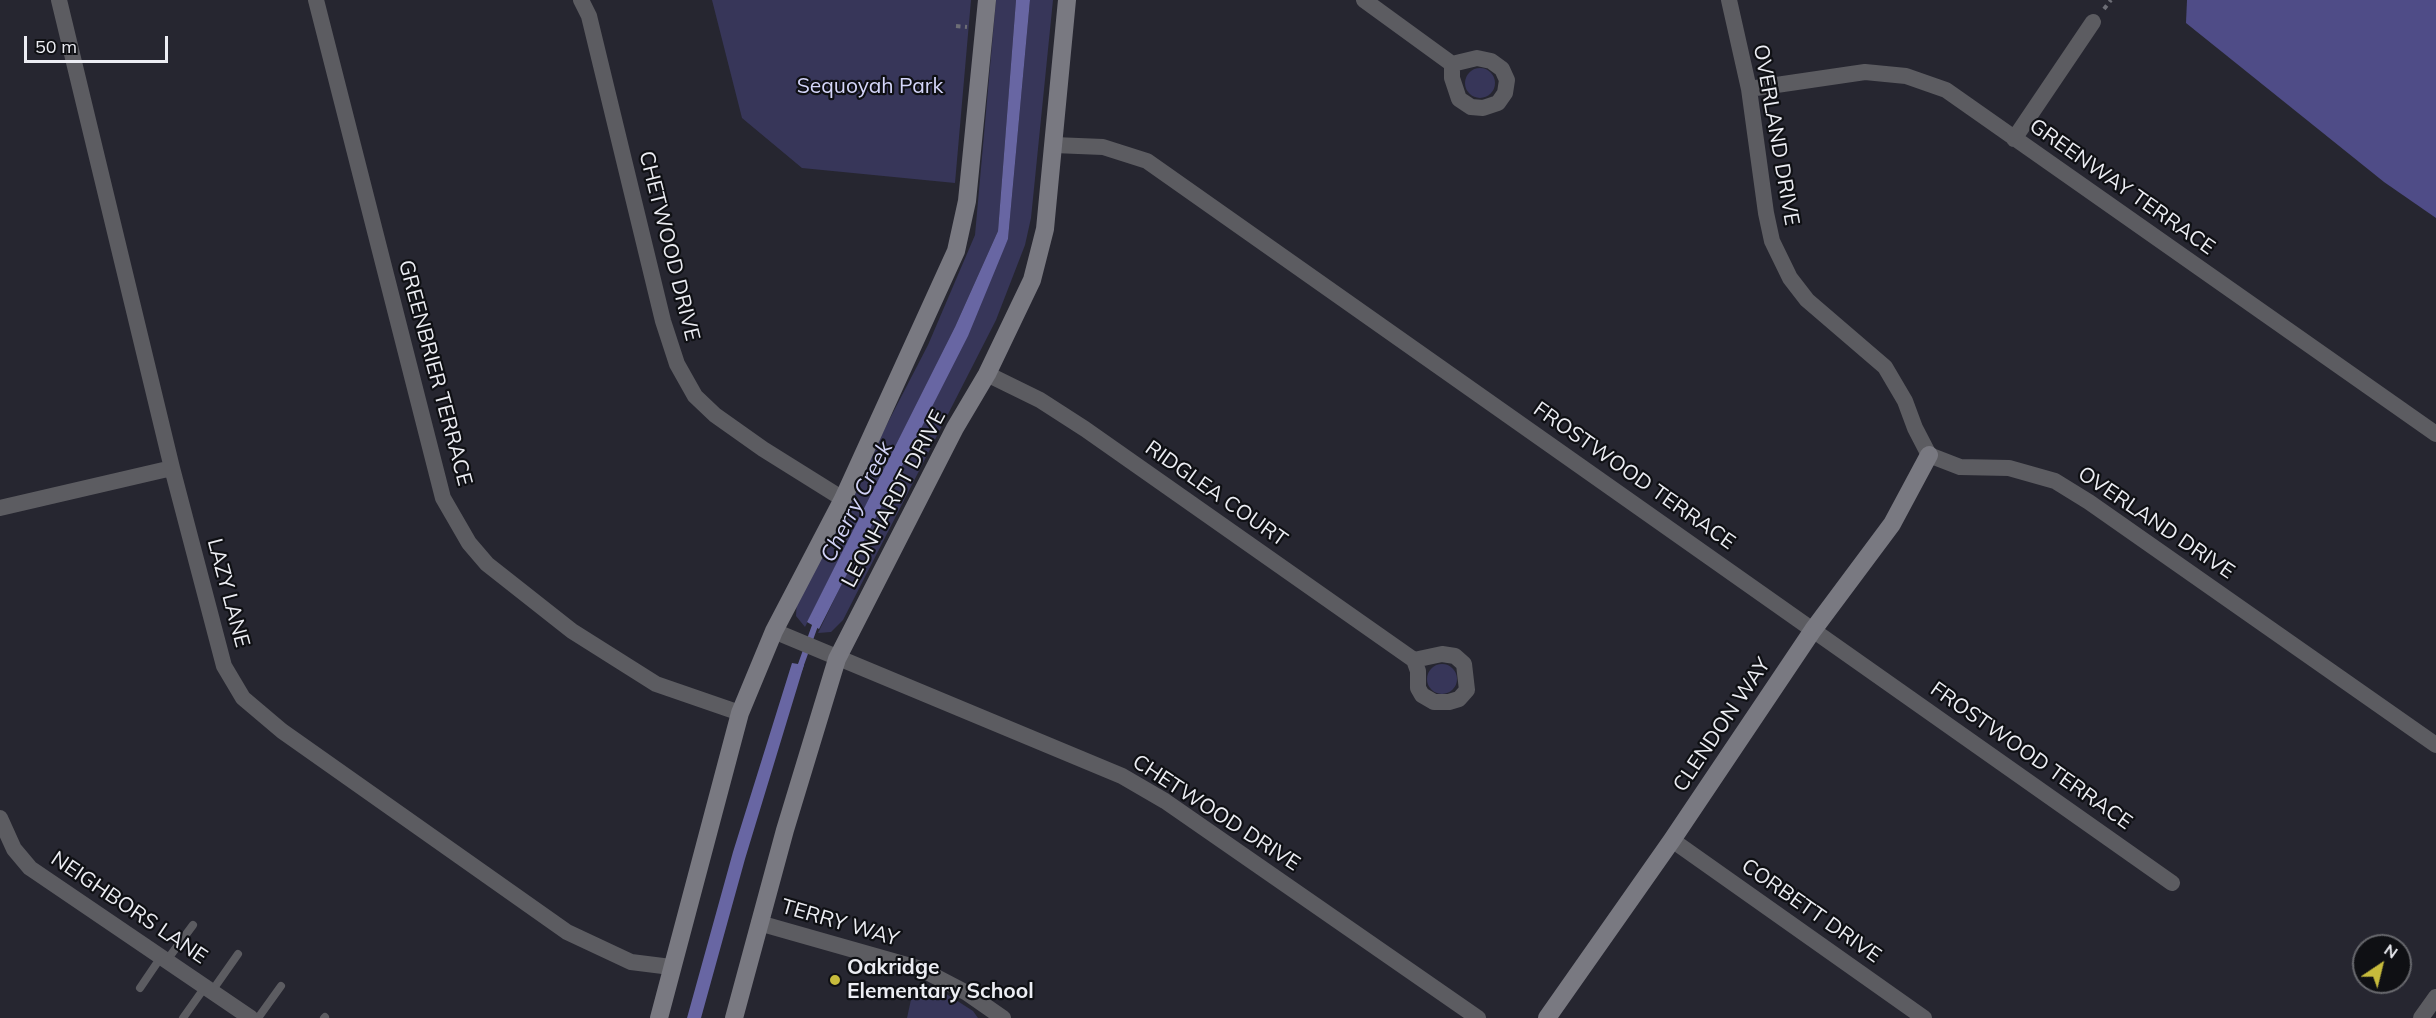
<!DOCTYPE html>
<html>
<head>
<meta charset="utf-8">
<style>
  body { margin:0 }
  #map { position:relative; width:2436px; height:1018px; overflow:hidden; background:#262630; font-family:Mulish,sans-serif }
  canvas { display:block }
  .north { position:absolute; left:2352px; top:934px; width:60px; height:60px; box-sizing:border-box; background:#0f1014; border:2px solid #67686d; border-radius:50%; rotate:35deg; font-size:16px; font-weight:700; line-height:24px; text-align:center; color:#ecedf3 }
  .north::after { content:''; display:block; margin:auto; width:21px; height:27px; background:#c7bb3c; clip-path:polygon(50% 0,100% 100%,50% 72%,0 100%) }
  .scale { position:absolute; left:24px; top:36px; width:144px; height:27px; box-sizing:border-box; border:3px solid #ecedf3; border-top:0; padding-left:8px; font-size:18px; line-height:21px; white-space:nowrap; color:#ecedf3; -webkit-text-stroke:4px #0f1014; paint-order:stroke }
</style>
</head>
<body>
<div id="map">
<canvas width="2436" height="1018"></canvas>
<div class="north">N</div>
<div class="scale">50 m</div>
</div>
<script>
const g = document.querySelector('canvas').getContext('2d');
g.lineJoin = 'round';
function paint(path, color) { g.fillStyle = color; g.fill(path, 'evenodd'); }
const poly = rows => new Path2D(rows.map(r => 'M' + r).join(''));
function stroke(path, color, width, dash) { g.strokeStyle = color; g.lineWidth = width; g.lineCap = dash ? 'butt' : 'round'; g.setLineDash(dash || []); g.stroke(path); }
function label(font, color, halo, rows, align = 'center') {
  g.font = font + ' Mulish,sans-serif'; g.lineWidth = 4.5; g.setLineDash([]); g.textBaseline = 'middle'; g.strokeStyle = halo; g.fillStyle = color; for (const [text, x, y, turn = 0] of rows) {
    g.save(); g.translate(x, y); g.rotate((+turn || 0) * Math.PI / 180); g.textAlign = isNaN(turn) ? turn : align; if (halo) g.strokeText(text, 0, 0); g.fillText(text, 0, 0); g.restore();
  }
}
paint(poly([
  [712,0,971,0,955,183,802,168,742,118],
  [996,0,1016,0,998,231,955,327,805,627,796,616,797,598,928,345,975,235],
  [1030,0,1053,0,1031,218,1025,245,996,320,843,620,831,632,818,633,1008,239],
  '1465 83a15 15 0 1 1 30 0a15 15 0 1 1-30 0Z',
  '1427 679a15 15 0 1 1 30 0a15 15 0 1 1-30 0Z',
  [926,985,934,986,973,1011,978,1018,907,1018,912,995,919,987]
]), '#373659');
paint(poly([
  [2187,0,2436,0,2436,218,2384,182,2186,23]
]), '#4f4c87');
paint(poly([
  [1016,0,1030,0,1008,239,968,336,819,629,807,622,955,327,998,231],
  [792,663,804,665,745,859,701,1018,687,1018,733,852]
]), '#6866a3');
stroke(poly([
  [799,670,817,620]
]), '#6866a3', 6);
stroke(poly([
  [2104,9,2111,0],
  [956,26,967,27]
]), '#6d6e76', 4, [4.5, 4.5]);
stroke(poly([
  [167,960,193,925],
  [140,988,161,957],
  [212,991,238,954],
  [183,1018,205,987],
  [258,1018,281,986],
  [324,1018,325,1017]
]), '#5c5c61', 8);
stroke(poly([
  [59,0,172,468,224,666,243,698,282,731,567,932,631,962,671,967],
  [316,0,443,498,469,543,487,564,572,631,656,684,740,713],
  [581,0,589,16,663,321,677,364,695,396,715,415,763,449,843,499],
  [1364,0,1452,64,1477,58,1491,61,1502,69,1507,80,1505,93,1498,103,1483,108,1471,107,1459,99,1452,78,1452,64],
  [1729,0,1749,89,1766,213,1772,241,1790,278,1807,300,1885,367,1905,401,1915,428,1929,455,1960,467,2009,468,2055,481,2089,502,2436,745],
  [1749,89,1865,72,1906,76,1946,90,2436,434],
  [2014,139,2093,22],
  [1054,145,1103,147,1147,161,2172,883],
  [987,374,1040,400,1085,429,1414,660,1418,671,1418,688,1422,695,1434,702,1449,702,1459,699,1467,690,1464,664,1455,656,1442,654,1414,660],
  [0,508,172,468],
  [774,631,1122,776,1165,801,1478,1018],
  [0,818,14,849,30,868,251,1018],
  [1672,840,1924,1018],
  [759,923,921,969,967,993,1003,1018],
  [2421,1018,2436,997]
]), '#5c5c61', 16);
stroke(poly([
  [659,1018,740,713,774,631,843,499,956,251,967,201,987,0],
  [734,1018,785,830,837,659,955,428,987,374,1032,280,1045,229,1067,0],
  [1547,1018,1672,840,1813,630,1892,524,1929,455]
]), '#797981', 18);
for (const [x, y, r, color] of [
  [835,980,6,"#c7bb3c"]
]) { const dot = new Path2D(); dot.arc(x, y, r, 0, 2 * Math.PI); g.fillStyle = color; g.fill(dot); stroke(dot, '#0f1014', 2); }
label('21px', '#d5d6fa', '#0f1014', [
  ["Sequoyah Park",870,87]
]);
label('21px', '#ecedf3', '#0f1014', [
  ["OVERLAND DRIVE",1776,135,80],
  ["GREENWAY TERRACE",2122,187,35],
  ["CHETWOOD DRIVE",669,246,76],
  ["GREENBRIER TERRACE",435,373,75],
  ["FROSTWOOD TERRACE",1634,476,35],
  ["RIDGLEA COURT",1216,494,35],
  ["LEONHARDT DRIVE",894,499,-62],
  ["OVERLAND DRIVE",2156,523,34],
  ["LAZY LANE",228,593,75],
  ["CLENDON WAY",1722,725,-56],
  ["FROSTWOOD TERRACE",2031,756,35],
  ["CHETWOOD DRIVE",1216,813,33],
  ["NEIGHBORS LANE",129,908,34],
  ["CORBETT DRIVE",1811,911,35],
  ["TERRY WAY",840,923,16]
]);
label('bold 21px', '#ecedf3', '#0f1014', [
  ["Oakridge",847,968],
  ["Elementary School",847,992]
], 'left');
label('italic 22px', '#d2d3f7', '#0f1014', [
  ["Cherry Creek",857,502,-63]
]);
</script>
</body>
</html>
